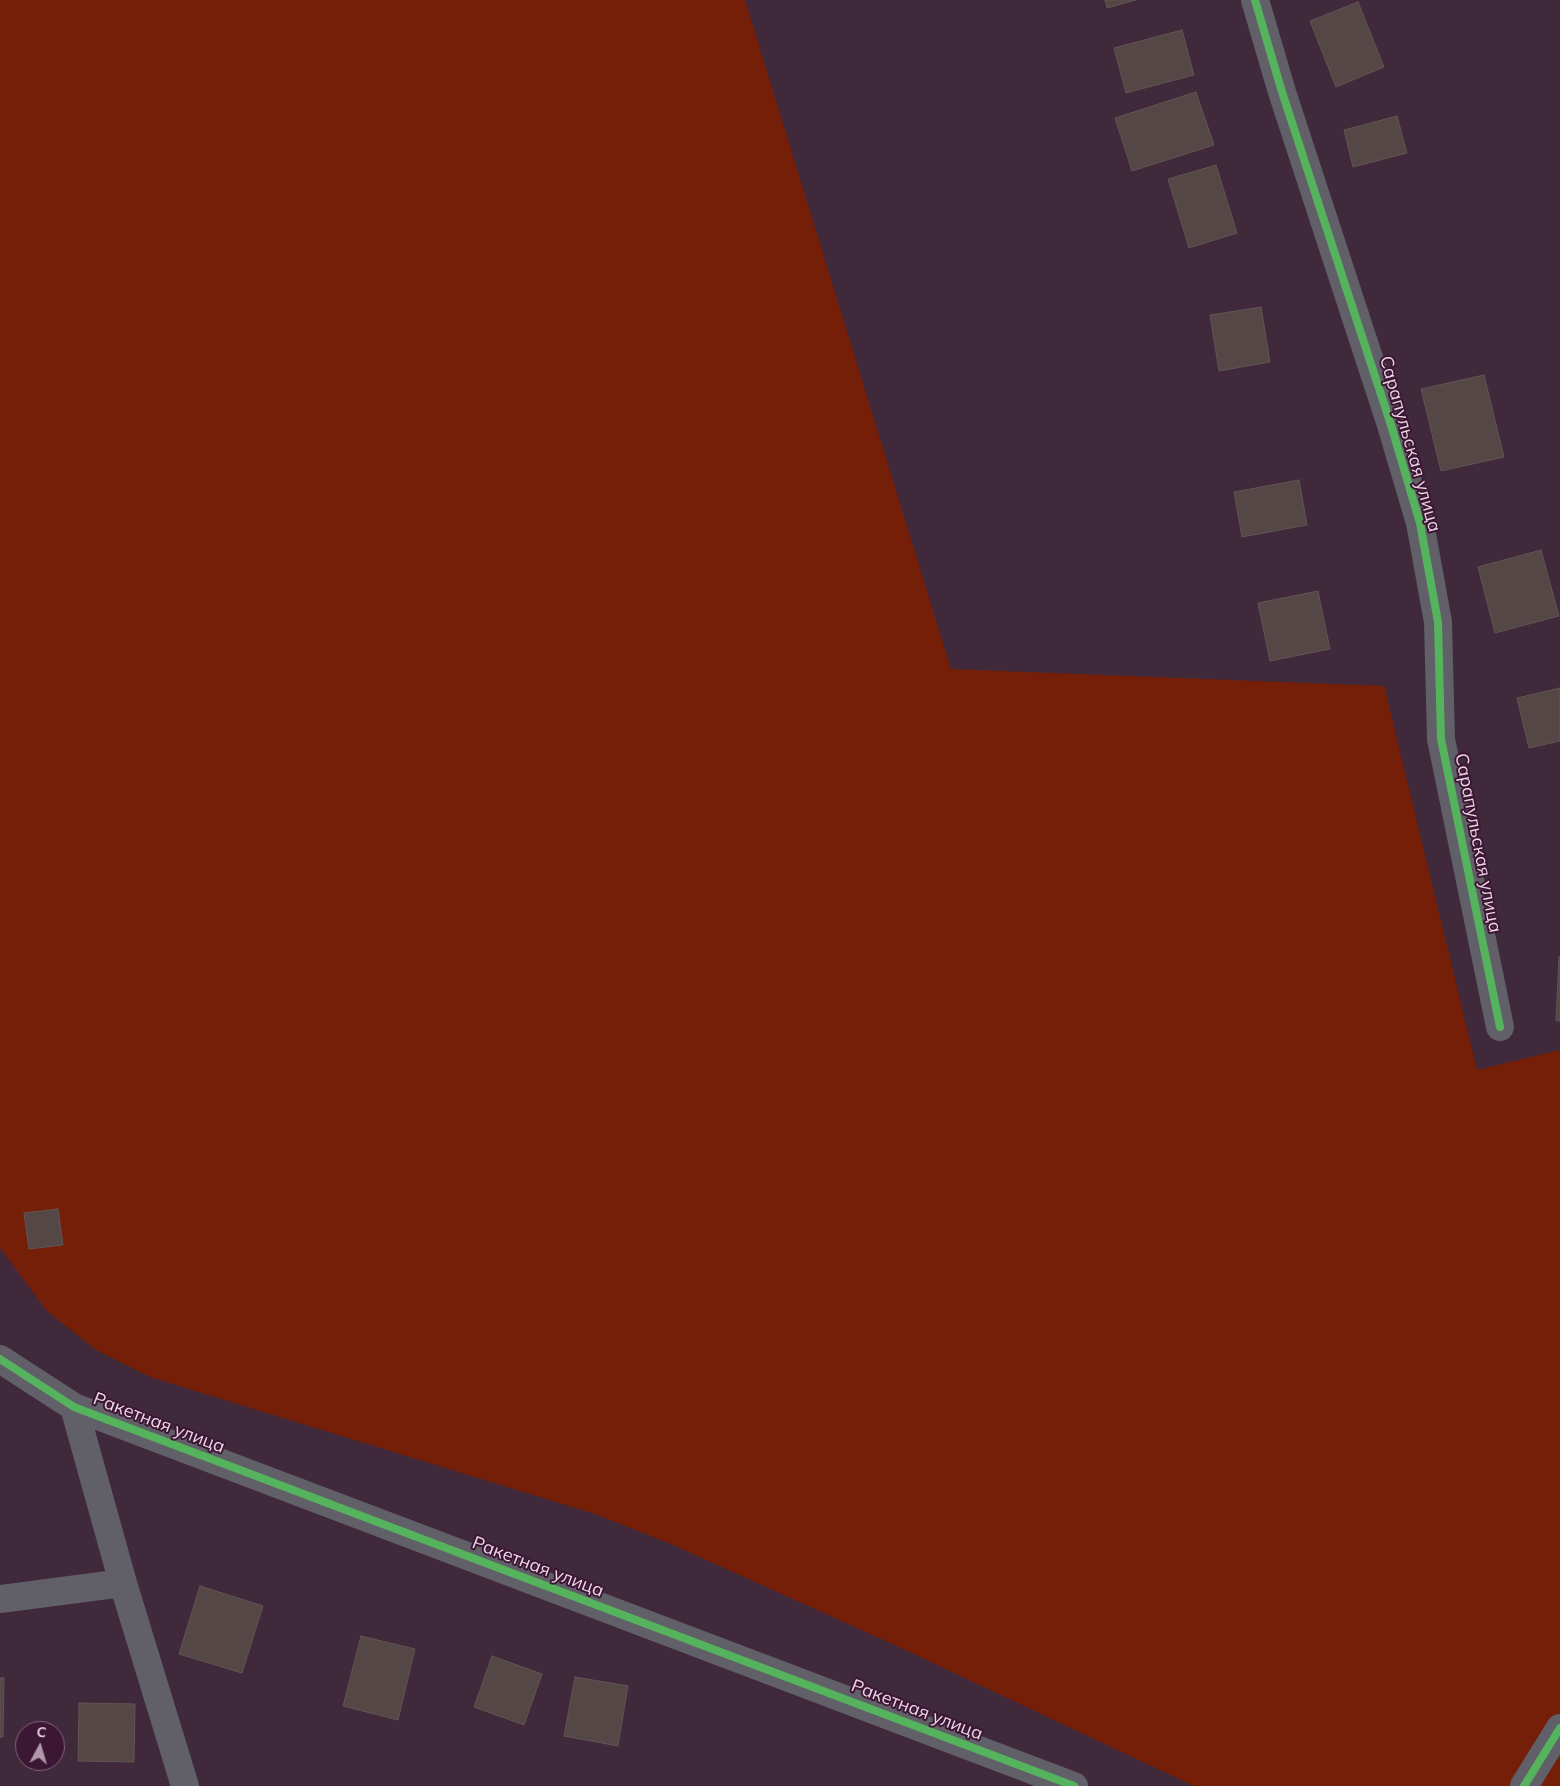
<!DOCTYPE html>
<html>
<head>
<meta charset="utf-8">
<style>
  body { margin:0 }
  #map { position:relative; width:1560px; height:1786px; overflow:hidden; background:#3f293a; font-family:Mulish,sans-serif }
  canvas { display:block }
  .north { position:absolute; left:15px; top:1721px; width:50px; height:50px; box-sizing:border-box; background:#3c1734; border:1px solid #83637b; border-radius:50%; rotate:6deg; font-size:14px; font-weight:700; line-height:20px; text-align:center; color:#edd4e6 }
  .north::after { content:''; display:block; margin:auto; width:18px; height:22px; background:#b098aa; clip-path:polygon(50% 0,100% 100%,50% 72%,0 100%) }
</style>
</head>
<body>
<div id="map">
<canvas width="1560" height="1786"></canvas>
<div class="north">С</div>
</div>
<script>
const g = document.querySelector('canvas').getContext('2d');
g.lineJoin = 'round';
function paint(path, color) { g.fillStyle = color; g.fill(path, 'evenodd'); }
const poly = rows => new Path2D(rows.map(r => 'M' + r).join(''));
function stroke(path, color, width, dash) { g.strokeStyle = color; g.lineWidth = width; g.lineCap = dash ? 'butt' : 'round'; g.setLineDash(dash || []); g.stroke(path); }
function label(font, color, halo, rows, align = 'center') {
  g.font = font + ' Mulish,sans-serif'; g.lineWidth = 4; g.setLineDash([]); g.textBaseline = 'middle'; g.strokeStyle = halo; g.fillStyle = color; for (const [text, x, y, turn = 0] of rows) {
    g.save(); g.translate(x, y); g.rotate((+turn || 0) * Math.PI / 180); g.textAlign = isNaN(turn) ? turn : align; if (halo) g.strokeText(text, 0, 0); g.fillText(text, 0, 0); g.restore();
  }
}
paint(poly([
  [0,0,745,0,951,669,1384,686,1477,1070,1560,1050,1560,1786,1194,1786,899,1647,671,1544,595,1514,150,1377,96,1350,47,1311,0,1248]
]), '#751f08');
const building = poly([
  [1105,0,1136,0,1107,8,1105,0],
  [1358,2,1384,67,1336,87,1310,21,1358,2],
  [1182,30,1194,75,1126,93,1114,48,1182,30],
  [1196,92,1214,145,1132,171,1115,118,1196,92],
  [1397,116,1407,153,1353,167,1344,130,1397,116],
  [1216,165,1237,233,1189,248,1168,179,1216,165],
  [1261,307,1270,362,1219,371,1210,315,1261,307],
  [1484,375,1504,457,1441,471,1421,389,1484,375],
  [1299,480,1307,525,1242,537,1234,492,1299,480],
  [1541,550,1559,616,1495,633,1478,567,1541,550],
  [1318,591,1330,649,1270,661,1258,603,1318,591],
  [1560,688,1560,741,1529,748,1517,698,1560,688],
  [1559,957,1560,957,1560,1021,1556,1021,1559,957],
  [58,1209,63,1245,29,1249,24,1213,58,1209],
  [200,1586,263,1606,242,1673,179,1654,200,1586],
  [361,1636,415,1649,398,1720,343,1706,361,1636],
  [492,1656,542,1674,524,1725,474,1707,492,1656],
  [575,1677,628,1686,618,1746,564,1736,575,1677],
  [0,1678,4,1678,3,1737,0,1737,0,1678],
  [79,1703,135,1704,134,1762,78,1761,79,1703]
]);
paint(building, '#564747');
stroke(building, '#625554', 1);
stroke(poly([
  [1255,0,1282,92,1391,425,1420,523,1438,622,1441,739,1500,1027],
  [0,1359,74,1407,1074,1786],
  [74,1407,123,1583,185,1786],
  [0,1599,123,1583],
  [1524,1786,1560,1728]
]), '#615f67', 28);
stroke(poly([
  [1255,0,1282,92,1391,425,1420,523,1438,622,1441,739,1500,1027],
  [0,1359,74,1407,1074,1786],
  [1524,1786,1560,1728]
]), '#56b35d', 8);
label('18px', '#edd4e6', '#3c1734', [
  ["Сарапульская улица",1410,444,74],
  ["Сарапульская улица",1478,843,79],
  ["Ракетная улица",159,1423,21],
  ["Ракетная улица",538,1567,21],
  ["Ракетная улица",917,1710,21]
]);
</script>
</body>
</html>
